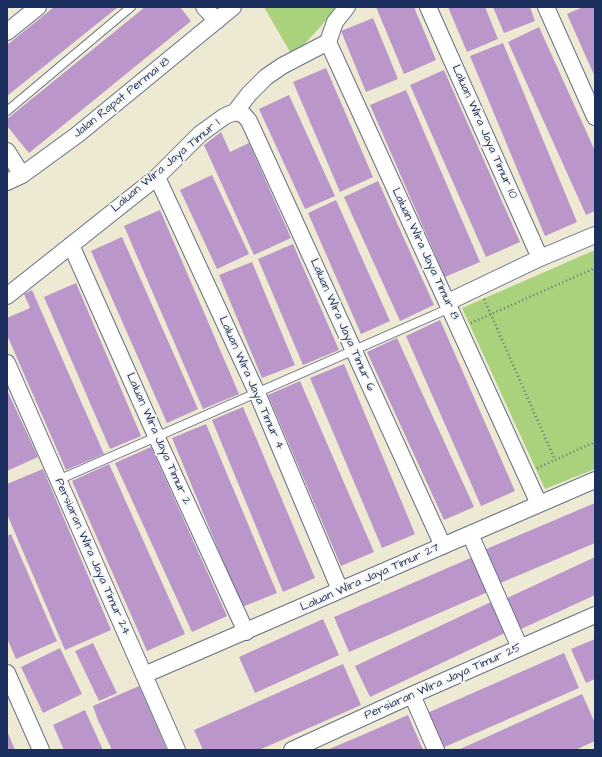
<!DOCTYPE html>
<html>
<head>
<meta charset="utf-8">
<style>
  body { margin:0 }
  #map { position:relative; width:602px; height:757px; overflow:hidden; background:#ede9d2; font-family:"Architects Daughter",sans-serif }
  canvas { display:block }
  .frame { position:absolute; inset:0; border:8px solid #1b2f5e; pointer-events:none }
</style>
</head>
<body>
<div id="map">
<canvas width="602" height="757"></canvas>
<div class="frame"></div>
</div>
<script>
const g = document.querySelector('canvas').getContext('2d');
g.lineJoin = 'round';
function paint(path, color) { g.fillStyle = color; g.fill(path, 'evenodd'); }
const poly = rows => new Path2D(rows.map(r => 'M' + r).join(''));
function stroke(path, color, width, dash) { g.strokeStyle = color; g.lineWidth = width; g.lineCap = dash ? 'butt' : 'round'; g.setLineDash(dash || []); g.stroke(path); }
function label(font, color, halo, rows, align = 'center') {
  g.font = font + ' "Architects Daughter",sans-serif'; g.lineWidth = 4; g.setLineDash([]); g.textBaseline = 'middle'; g.strokeStyle = halo; g.fillStyle = color; for (const [text, x, y, turn = 0] of rows) {
    g.save(); g.translate(x, y); g.rotate((+turn || 0) * Math.PI / 180); g.textAlign = isNaN(turn) ? turn : align; if (halo) g.strokeText(text, 0, 0); g.fillText(text, 0, 0); g.restore();
  }
}
paint(poly([
  [264,7,338,7,293,57],
  [595,250,595,469,545,489,462,308]
]), '#aad27d');
paint(poly([
  [54,7,118,7,7,96,7,45],
  [145,7,180,7,191,21,29,153,7,126,7,119],
  [376,7,414,7,436,60,404,74],
  [448,7,485,7,498,39,467,52],
  [493,7,530,7,535,21,504,33],
  [583,7,595,7,595,77,567,14],
  [373,18,398,79,366,92,341,31],
  [539,27,595,151,595,211,586,215,508,42],
  [503,43,577,222,545,236,470,56],
  [326,68,373,177,340,192,293,82],
  [444,70,520,242,486,257,410,85],
  [406,90,480,262,445,277,370,105],
  [289,95,335,196,305,209,259,109],
  [221,132,230,152,249,143,291,238,254,255,204,145],
  [212,175,249,254,217,269,180,190],
  [378,181,434,305,400,321,344,197],
  [336,200,390,321,361,334,308,213],
  [160,210,239,394,203,409,124,226],
  [122,237,198,409,167,423,91,251],
  [293,244,339,350,303,365,258,259],
  [252,262,295,365,262,378,219,275],
  [76,283,141,436,110,449,44,297],
  [32,290,104,454,66,470,7,335,7,318,30,308,24,294],
  [440,320,515,491,481,506,406,336],
  [397,338,474,507,444,520,367,352],
  [344,364,415,534,382,548,310,378],
  [300,381,374,552,341,566,268,395],
  [7,390,38,457,7,471],
  [243,407,315,578,283,592,212,420],
  [206,424,277,593,242,607,172,438],
  [151,447,227,616,192,632,115,463],
  [109,464,185,634,147,651,72,481],
  [43,469,111,630,65,650,7,514,7,484],
  [595,503,595,543,498,584,484,550],
  [11,534,57,641,16,659,7,638,7,536],
  [473,557,488,592,349,652,334,617],
  [595,557,595,595,519,630,505,599],
  [493,601,507,632,370,697,355,666],
  [323,619,339,655,255,693,239,657],
  [595,639,595,679,586,683,571,649],
  [93,643,117,693,99,701,75,651],
  [60,648,82,694,43,713,21,667],
  [564,653,579,688,440,749,425,714],
  [343,664,361,705,259,750,203,750,194,730],
  [139,686,154,720,167,750,112,750,97,718,93,706],
  [582,694,595,723,595,741,575,750,458,750],
  [85,710,103,750,64,750,53,725],
  [408,715,423,750,327,750,367,733],
  [7,731,15,750,7,750]
]), '#bb96ca');
const lane = poly([
  [7,111,131,7],
  [58,480,450,308]
]);
const street = poly([
  [204,7,217,21],
  [347,7,335,22,328,42,539,504],
  [428,7,540,258],
  [546,7,595,117],
  [7,32,38,7],
  [235,112,244,115,249,121,443,546],
  [7,151,22,175],
  [157,177,257,393,340,590],
  [7,182,22,175,77,135,233,7],
  [71,245,157,438,246,632],
  [7,296,157,177,200,134,225,116,235,112,249,94,266,77,282,66,328,42],
  [448,302,540,258,595,235],
  [7,363,177,750],
  [470,534,520,648],
  [7,673,41,750],
  [144,675,595,480],
  [412,695,436,750],
  [292,750,412,695,595,615]
]);
stroke(lane, '#647087', 10);
stroke(street, '#647087', 18);
stroke(poly([
  [484,299,555,460],
  [471,323,595,268],
  [537,468,595,442]
]), '#647087', 2.5, [1, 3]);
stroke(lane, '#fff', 8);
stroke(street, '#fff', 16);
label('12px', '#1b2f5e', '#f6f6f2', [
  ["Jalan Rapat Permai 18",122,98,-39],
  ["Laluan Wira Jaya Timur 10",484,132,66],
  ["Laluan Wira Jaya Timur 1",166,166,-40],
  ["Laluan Wira Jaya Timur 8",425,254,65],
  ["Laluan Wira Jaya Timur 6",342,325,66],
  ["Laluan Wira Jaya Timur 4",251,383,66],
  ["Laluan Wira Jaya Timur 2",158,439,66],
  ["Persiaran Wira Jaya Timur 24",92,557,66],
  ["Laluan Wira Jaya Timur 27",370,578,-24],
  ["Persiaran Wira Jaya Timur 25",443,682,-24]
]);
</script>
</body>
</html>
